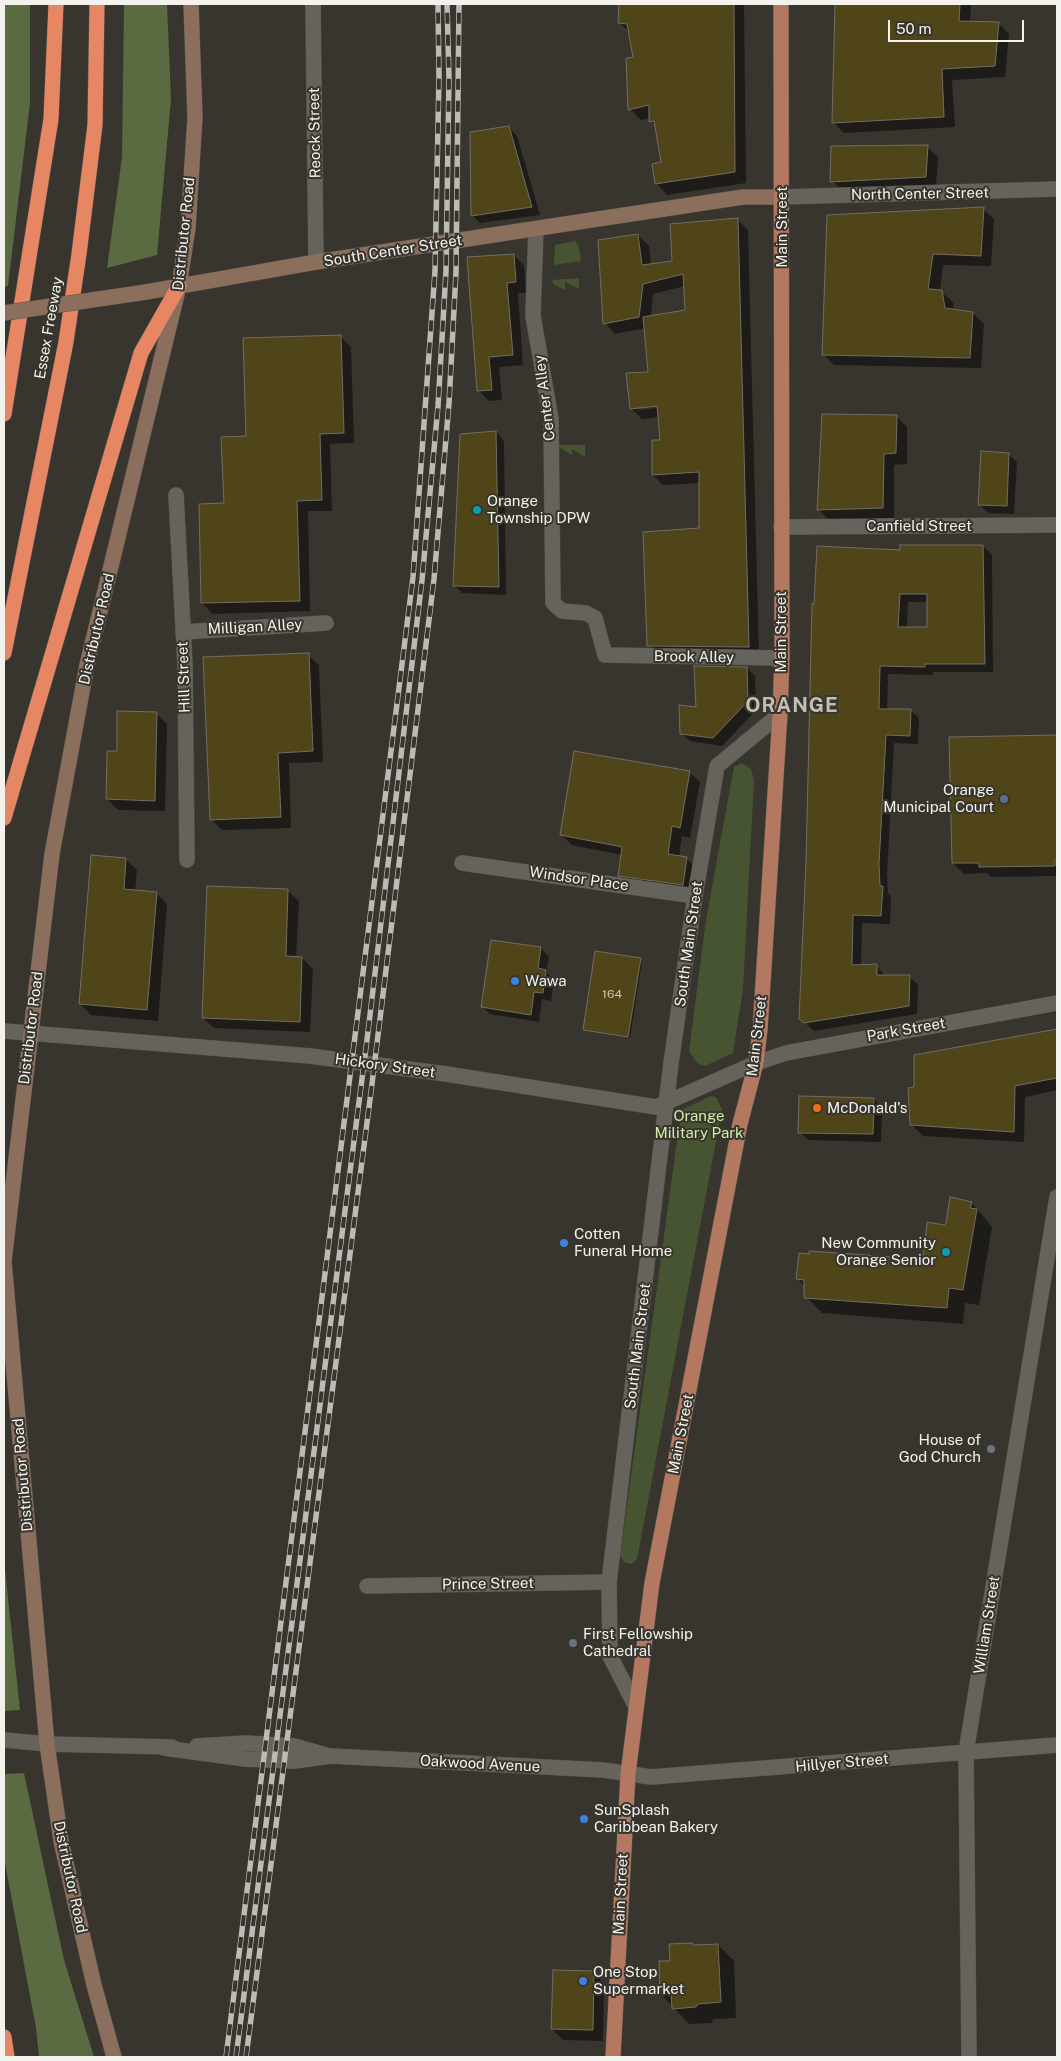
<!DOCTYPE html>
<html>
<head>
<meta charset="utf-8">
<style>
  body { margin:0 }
  #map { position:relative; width:1061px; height:2061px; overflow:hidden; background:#37352e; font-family:"Public Sans",sans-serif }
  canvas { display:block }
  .frame { position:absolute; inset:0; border:5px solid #f3f2ed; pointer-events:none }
  .scale { position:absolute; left:888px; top:20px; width:136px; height:22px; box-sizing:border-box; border:2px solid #f3f2ed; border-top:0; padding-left:6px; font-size:15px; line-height:18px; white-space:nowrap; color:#f3f2ed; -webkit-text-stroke:4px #37352e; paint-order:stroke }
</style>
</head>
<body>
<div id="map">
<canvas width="1061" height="2061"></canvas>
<div class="frame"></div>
<div class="scale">50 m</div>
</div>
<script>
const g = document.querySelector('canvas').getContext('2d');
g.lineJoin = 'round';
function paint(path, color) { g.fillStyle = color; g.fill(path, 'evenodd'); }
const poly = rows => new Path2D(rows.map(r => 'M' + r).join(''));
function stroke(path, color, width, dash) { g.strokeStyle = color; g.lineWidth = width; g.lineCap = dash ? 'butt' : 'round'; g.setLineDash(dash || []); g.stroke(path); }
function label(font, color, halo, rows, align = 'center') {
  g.font = font + ' "Public Sans",sans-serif'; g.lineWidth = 4; g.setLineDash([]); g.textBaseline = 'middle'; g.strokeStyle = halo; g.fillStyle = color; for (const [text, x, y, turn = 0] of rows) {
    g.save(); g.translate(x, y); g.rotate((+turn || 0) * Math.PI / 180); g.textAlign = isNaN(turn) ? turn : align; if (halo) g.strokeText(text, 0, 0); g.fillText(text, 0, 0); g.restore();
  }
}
paint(poly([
  [575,241,579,246,581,261,554,265,555,245],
  [579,278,579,289,565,282,565,290,553,284,552,280],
  [555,445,585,445,585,457,572,449,572,455],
  [742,763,751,769,754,780,743,989,733,1053,705,1066,697,1063,689,1051,706,920,733,772,734,767],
  [711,1096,716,1097,722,1110,637,1559,631,1564,624,1562,620,1556,681,1112,683,1109]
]), '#475432');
paint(poly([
  [4,4,30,4,30,103,8,286,4,287],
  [124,4,167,4,171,99,157,255,107,268,122,157],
  [4,1560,20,1710,4,1711],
  [24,1773,64,1960,94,2057,39,2057,36,2028,4,1858,4,1774]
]), '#5a6a41');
paint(poly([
  [620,4,744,4,746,183,667,195,657,184,663,163,657,127,651,121,650,118,641,120,630,109,634,58,630,33,619,22],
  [836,4,971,4,970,22,998,23,1009,34,1005,77,952,80,955,127,844,133,833,122],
  [509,127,517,136,540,215,480,223,472,215],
  [927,147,938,157,936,187,843,192,832,181],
  [983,209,994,219,991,266,943,265,940,291,953,302,954,311,973,313,984,324,981,368,834,365,823,354,828,216],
  [737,219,748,230,759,657,659,656,649,646,700,529,700,483,663,485,653,475,661,442,659,417,642,419,632,409,649,373,646,328,615,334,605,323,638,235,649,246,651,265,673,262],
  [685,286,687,311,651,317,653,294],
  [663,404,664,407,639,410,639,407],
  [514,255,524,266,526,293,518,293,523,365,499,367,502,400,489,401,478,390],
  [340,336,351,347,354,443,330,444,332,511,308,511,310,611,213,614,202,603,248,437],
  [896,416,907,427,907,464,894,465,894,518,829,520,818,509],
  [496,432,504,441,506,595,462,593,454,585],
  [1008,454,1017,462,1014,514,988,513,980,505],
  [983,546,992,555,993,672,933,672,933,675,888,674,887,710,910,710,919,718,918,744,894,743,887,874,888,893,891,896,890,924,862,923,861,966,877,966,885,976,909,976,918,985,917,1014,814,1031,800,1018,902,551],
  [908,602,929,602,929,628,907,628],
  [308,655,319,665,323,762,289,763,291,828,222,830,211,819],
  [747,668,755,676,756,710,722,746,690,741,681,733,697,709],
  [156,713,167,724,165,811,118,810,107,799,118,753],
  [1057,736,1057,876,991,877,987,873,964,874,953,863,950,738],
  [689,772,700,782,690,838,682,836,679,857,686,858,697,869,693,895,630,886,619,875,622,855,572,845,561,835],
  [126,860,137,870,135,892,156,893,167,904,158,1021,91,1015,80,1004],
  [288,891,299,901,296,958,302,958,313,969,310,1032,214,1028,203,1018],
  [492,941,541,948,549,957,546,972,554,980,551,1001,542,999,539,1022,490,1014,482,1006],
  [640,959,642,961,630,1038,586,1031,584,1029],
  [1057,1030,1057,1090,1025,1097,1024,1142,923,1136,912,1125,915,1088,915,1056],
  [874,1099,882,1107,881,1142,808,1140,800,1132],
  [972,1203,992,1227,979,1305,965,1303,963,1324,822,1313,806,1297,805,1287,798,1279,924,1260],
  [718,1945,734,1961,736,2018,713,2019,712,2023,689,2024,661,1994,671,1962],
  [594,1973,604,1984,603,2041,563,2040,552,2029]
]), '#0007');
const building = poly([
  [619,4,734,4,735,172,655,184,652,164,661,162,654,121,649,122,649,105,628,110,626,58,633,57,627,24,618,23,619,4],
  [835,4,960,4,959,21,999,22,995,66,942,69,944,117,832,123,835,4],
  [509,126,532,207,471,216,470,132,509,126],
  [928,145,926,177,830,182,831,146,928,145],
  [984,207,981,256,933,254,928,289,942,290,945,308,973,312,970,358,822,355,827,215,984,207],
  [738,218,749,647,647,646,643,532,699,528,699,472,652,475,652,440,660,440,657,406,630,409,626,373,648,372,643,317,685,310,683,274,643,284,639,317,603,324,598,240,638,234,642,265,672,261,670,224,738,218],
  [514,254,516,282,507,283,513,355,489,357,492,390,477,391,467,257,514,254],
  [341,335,344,433,320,434,322,500,297,501,300,601,201,603,199,504,224,503,221,437,246,436,243,338,341,335],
  [822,414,897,415,896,453,884,454,883,508,817,510,822,414],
  [496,431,499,587,453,586,460,434,496,431],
  [981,451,1009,453,1007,506,978,505,981,451],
  [900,545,983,545,985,664,925,664,925,667,880,666,879,709,911,709,910,736,886,735,879,864,880,886,883,886,881,916,853,915,852,965,877,964,877,975,910,975,909,1006,804,1023,799,1019,806,862,812,603,814,604,817,546,900,550,900,545],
  [900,594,927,594,927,627,898,627,900,594],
  [309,653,313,751,278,753,281,817,210,820,203,657,309,653],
  [694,666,747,667,748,701,713,738,680,734,679,705,696,707,694,666],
  [117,711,157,712,155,801,106,799,107,751,117,751,117,711],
  [1057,735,1057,860,1055,860,1055,866,979,867,979,863,952,863,949,737,1057,735],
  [574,751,690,771,680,828,672,826,668,854,687,857,683,885,618,876,622,847,560,835,574,751],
  [91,855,126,858,124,889,157,892,147,1010,79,1004,91,855],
  [207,886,288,889,286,956,302,957,300,1022,202,1018,207,886],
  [491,940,541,947,538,968,546,970,543,993,534,992,531,1015,481,1007,491,940],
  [595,951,641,958,628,1037,583,1030,595,951],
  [1057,1029,1057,1078,1015,1086,1014,1132,910,1125,908,1088,914,1087,914,1055,1057,1029],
  [799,1096,874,1098,873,1134,798,1133,799,1096],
  [950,1197,972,1202,970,1208,977,1209,963,1290,949,1288,947,1308,804,1298,804,1280,796,1279,799,1253,809,1254,809,1251,923,1259,927,1222,944,1225,946,1223,950,1197],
  [692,1943,694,1945,718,1944,721,2002,698,2004,696,2007,672,2009,671,1993,660,1994,659,1961,670,1961,669,1944,692,1943],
  [553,1970,594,1971,593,2030,551,2029,553,1970]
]);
paint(building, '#504518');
stroke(building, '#706e66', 1);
const street = poly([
  [313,4,316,262],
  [782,197,1057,189],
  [536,229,533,316,551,419,553,603,562,611,586,613,595,618,605,655,782,658],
  [176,495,185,665,187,860],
  [781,527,1057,525],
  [183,632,326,623],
  [462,863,695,896],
  [4,1031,310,1056,446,1074,656,1107,756,1063,786,1053,1057,1003],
  [367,1586,609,1582],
  [635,1705,610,1656,609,1582,671,1063,695,896,717,766,780,714],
  [4,1740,47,1744,172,1747],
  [197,1746,246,1743,294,1746,326,1755],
  [164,1748,245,1759,294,1761,332,1756,603,1770,651,1777,1057,1745],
  [969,2057,966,1752,1057,1197]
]);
const secondary = poly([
  [146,292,316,262,585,221,743,197,782,197],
  [114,2057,94,1985,61,1841,47,1744,4,1261,52,854,87,665,179,286,188,228,195,117,191,4]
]);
const primary = poly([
  [613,2057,628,1774,652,1583,740,1124,756,1063,760,1030,780,714,782,658,781,4]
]);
const highway = poly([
  [4,414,51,119,56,4],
  [4,653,66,342,79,254,95,125,97,4],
  [4,818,141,353,179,286],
  [4,2037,7,2057]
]);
stroke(street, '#55544e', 16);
stroke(secondary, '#55544e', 16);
stroke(primary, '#55544e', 16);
stroke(highway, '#55544e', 16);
stroke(street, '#65635b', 15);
stroke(secondary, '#8c6e5d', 15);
stroke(primary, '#b27860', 15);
stroke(highway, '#e68663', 15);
const rail = poly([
  [226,2057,413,577,435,271,439,77,438,4],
  [236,2057,367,1040,422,580,438,406,446,271,449,78,447,4],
  [246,2057,372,1084,434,579,449,403,456,272,459,4]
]);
stroke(rail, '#bcbbb5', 5.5);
stroke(rail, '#37352e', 4, [11]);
const secondaryBridge = poly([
  [4,313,146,292]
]);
stroke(secondaryBridge, '#55544e', 16, []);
stroke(secondaryBridge, '#8c6e5d', 15);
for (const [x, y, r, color] of [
  [477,510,5,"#0f9aa8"],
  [1004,799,5,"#5c6f8a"],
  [515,981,5,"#3f7fe0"],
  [817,1108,5,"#e8710a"],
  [564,1243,5,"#3f7fe0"],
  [946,1252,5,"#0f9aa8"],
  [991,1449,5,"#6b7280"],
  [573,1643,5,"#6b7280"],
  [584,1819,5,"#3f7fe0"],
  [583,1981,5,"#3f7fe0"]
]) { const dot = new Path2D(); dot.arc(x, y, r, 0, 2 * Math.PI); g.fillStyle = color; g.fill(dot); stroke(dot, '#37352e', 2); }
label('12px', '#cac7b8', null, [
  ["164",612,994]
]);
label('15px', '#f3f2ed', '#37352e', [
  ["Reock Street",315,133,-91],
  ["North Center Street",920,194,-1],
  ["Main Street",782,227,-90],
  ["Distributor Road",184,234,-84],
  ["South Center Street",393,251,-9],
  ["Essex Freeway",49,328,-80],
  ["Center Alley",545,398,-97],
  ["Canfield Street",919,526],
  ["Milligan Alley",255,627,-3],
  ["Distributor Road",97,629,-77],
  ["Main Street",781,632,-90],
  ["Brook Alley",694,657,1],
  ["Hill Street",184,677,-92],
  ["Windsor Place",579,879,8],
  ["South Main Street",689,944,-82],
  ["Distributor Road",31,1028,-83],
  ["Park Street",906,1030,-10],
  ["Main Street",757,1036,-83],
  ["Hickory Street",385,1066,8],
  ["South Main Street",638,1346,-83],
  ["Main Street",681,1434,-79],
  ["Distributor Road",23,1475,-95],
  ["Prince Street",488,1584,-1],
  ["William Street",987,1625,-81],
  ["Hillyer Street",842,1763,-5],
  ["Oakwood Avenue",480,1764,3],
  ["Distributor Road",70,1877,78],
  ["Main Street",621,1894,-87]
]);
label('15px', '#f3f2ed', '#37352e', [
  ["Orange",487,501],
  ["Township DPW",487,518],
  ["Orange",994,790,"right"],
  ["Municipal Court",994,807,"right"],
  ["Wawa",525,981],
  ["McDonald's",827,1108],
  ["Cotten",574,1234],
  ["Funeral Home",574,1251],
  ["New Community",936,1243,"right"],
  ["Orange Senior",936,1260,"right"],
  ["House of",981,1440,"right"],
  ["God Church",981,1457,"right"],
  ["First Fellowship",583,1634],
  ["Cathedral",583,1651],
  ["SunSplash",594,1810],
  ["Caribbean Bakery",594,1827],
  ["One Stop",593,1972],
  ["Supermarket",593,1989]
], 'left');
label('15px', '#cfeba6', '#37352e', [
  ["Orange",699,1116],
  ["Military Park",699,1133]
]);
g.letterSpacing = '1px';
label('bold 20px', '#c1bfb6', '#37352e', [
  ["ORANGE",792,706]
]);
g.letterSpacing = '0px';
</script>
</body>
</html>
